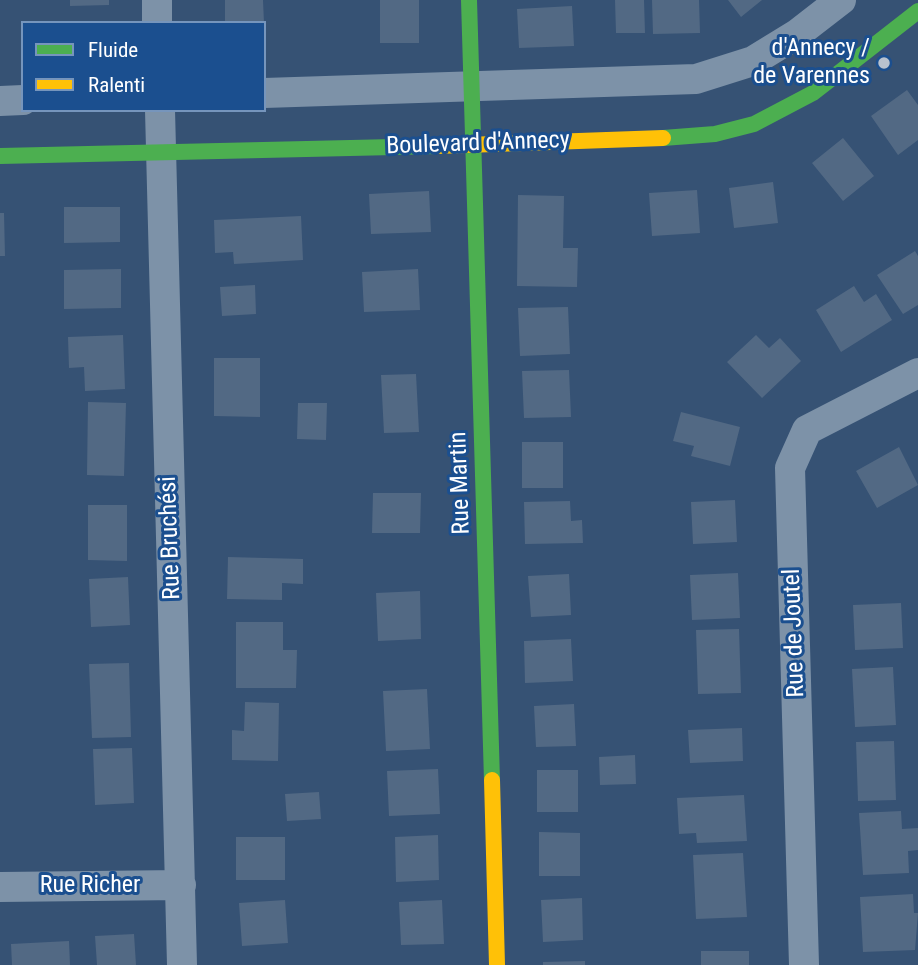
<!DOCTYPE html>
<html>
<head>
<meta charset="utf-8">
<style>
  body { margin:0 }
  #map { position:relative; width:918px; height:965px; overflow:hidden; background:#365274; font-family:"Roboto Condensed",sans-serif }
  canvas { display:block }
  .legend { position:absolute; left:21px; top:21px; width:245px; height:91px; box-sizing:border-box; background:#1b4f8f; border:2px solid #7695bc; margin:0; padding:9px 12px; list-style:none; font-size:21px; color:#fff }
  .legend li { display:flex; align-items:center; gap:14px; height:35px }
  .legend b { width:35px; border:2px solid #7695bc }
</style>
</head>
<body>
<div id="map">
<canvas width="918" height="965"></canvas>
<ul class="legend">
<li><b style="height:9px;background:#4caf50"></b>Fluide</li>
<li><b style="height:9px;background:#ffc107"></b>Ralenti</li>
</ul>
</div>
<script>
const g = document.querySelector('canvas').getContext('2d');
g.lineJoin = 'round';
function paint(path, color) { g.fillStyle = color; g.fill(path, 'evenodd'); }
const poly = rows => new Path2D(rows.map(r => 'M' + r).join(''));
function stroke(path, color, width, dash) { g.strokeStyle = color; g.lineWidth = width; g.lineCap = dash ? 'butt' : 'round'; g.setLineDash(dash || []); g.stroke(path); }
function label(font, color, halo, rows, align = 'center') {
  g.font = font + ' "Roboto Condensed",sans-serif'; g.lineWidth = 6; g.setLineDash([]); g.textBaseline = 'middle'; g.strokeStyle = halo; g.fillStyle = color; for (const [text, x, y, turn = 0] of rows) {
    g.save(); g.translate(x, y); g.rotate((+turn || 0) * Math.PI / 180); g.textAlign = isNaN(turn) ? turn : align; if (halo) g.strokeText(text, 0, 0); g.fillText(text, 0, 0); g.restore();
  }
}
paint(poly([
  [70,0,109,0,109,5,70,6],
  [225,0,263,0,264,23,225,23],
  [380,0,419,0,419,43,380,43],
  [615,0,644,0,645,33,616,33],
  [652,0,699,0,700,33,653,34],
  [728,0,762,0,741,17],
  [572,6,574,46,519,48,517,9],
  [907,90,918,105,918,140,898,155,871,116],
  [843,138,874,176,843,201,812,163],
  [773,182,778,223,734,228,729,188],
  [697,190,700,233,652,236,649,193],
  [429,191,431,232,371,234,369,194],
  [518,195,564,196,563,248,578,248,577,287,517,286],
  [64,207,120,207,120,242,64,243],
  [0,213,4,213,5,256,0,256],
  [301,216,303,260,234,264,233,252,215,253,214,220],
  [915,251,918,256,918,305,903,314,877,275],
  [121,269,121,308,64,309,64,270],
  [418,269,420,310,364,312,362,272],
  [255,285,256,314,222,316,220,287],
  [854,286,864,302,876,294,892,320,841,352,816,310],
  [568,307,570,354,520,356,518,308],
  [123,335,125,389,85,391,84,367,69,368,68,337],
  [756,335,769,348,780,338,801,361,762,398,727,362],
  [214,358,260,358,260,417,214,416],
  [569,370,571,417,524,418,522,371],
  [416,374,419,432,384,433,381,375],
  [88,402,126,403,124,476,87,475],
  [298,403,327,403,326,440,297,439],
  [681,412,740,427,730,466,691,456,694,446,673,441],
  [522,442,563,442,563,488,522,488],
  [899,447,918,485,877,508,856,471],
  [373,493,421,493,420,533,372,533],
  [735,500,737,542,693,544,691,502],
  [570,501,571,521,582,520,583,543,525,544,524,502],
  [88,505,127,505,127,561,88,560],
  [228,557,303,559,303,584,282,583,282,600,227,599],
  [738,573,740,618,692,620,690,575],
  [569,574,571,615,531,617,528,576],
  [128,577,130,625,91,627,89,579],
  [420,591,421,639,378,641,376,593],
  [901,603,903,648,855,650,853,605],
  [236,622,283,622,283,650,297,650,296,688,236,688],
  [739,629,741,693,698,694,696,630],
  [571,639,573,681,525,683,524,641],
  [129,663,131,737,92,738,89,664],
  [893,667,896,725,855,727,852,669],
  [427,689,430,749,386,751,383,691],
  [245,702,279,703,278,761,232,760,232,730,244,731],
  [574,704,576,746,536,747,534,706],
  [742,728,743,761,690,763,688,730],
  [894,741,896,800,858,801,856,742],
  [132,748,134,803,95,805,93,749],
  [635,755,636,784,600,785,599,757],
  [438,769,440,814,389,816,387,771],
  [537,770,578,770,578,812,537,812],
  [319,792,321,819,287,821,285,794],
  [744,795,747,841,697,843,696,833,679,834,677,798],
  [901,811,902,829,918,828,918,850,908,851,909,873,863,875,859,813],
  [539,832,580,833,580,876,539,876],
  [438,835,439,880,396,882,395,837],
  [236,837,285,837,285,880,236,880],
  [743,853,747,917,696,919,693,855],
  [913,894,914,913,918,913,915,950,863,952,860,897],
  [582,898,583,940,543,942,541,900],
  [285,900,288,943,242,946,239,903],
  [442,900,444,944,401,945,399,902],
  [134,934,136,965,97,965,95,936],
  [69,941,70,965,12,965,11,944],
  [701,951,749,951,749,965,701,965],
  [585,961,585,965,543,965,543,962]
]), '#526984');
stroke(poly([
  [157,0,157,23],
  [264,93,696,79,753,61,797,34,841,0],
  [0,101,23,100],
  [160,110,182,965],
  [0,887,181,885],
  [804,965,790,468,807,430,918,373]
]), '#7d92a8', 30);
stroke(poly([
  [469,0,492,780],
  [663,138,715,134,754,124,813,93,918,11],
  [0,156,438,146]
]), '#4caf50', 16);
stroke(poly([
  [438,146,663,138],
  [492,780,497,965]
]), '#ffc107', 16);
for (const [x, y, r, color] of [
  [884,63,7,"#b9c2ce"]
]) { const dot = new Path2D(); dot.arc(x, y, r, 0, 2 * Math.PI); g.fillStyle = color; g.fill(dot); stroke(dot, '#1b4f8f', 2.5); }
label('24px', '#fff', '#1b4f8f', [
  ["d'Annecy /",870,49],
  ["de Varennes",870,77]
], 'right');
label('24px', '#fff', '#1b4f8f', [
  ["Boulevard d'Annecy",478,144,-2],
  ["Rue Martin",461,483,-92],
  ["Rue Bruchési",171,538,-92],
  ["Rue de Joutel",795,633,-92],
  ["Rue Richer",90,886]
]);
</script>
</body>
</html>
